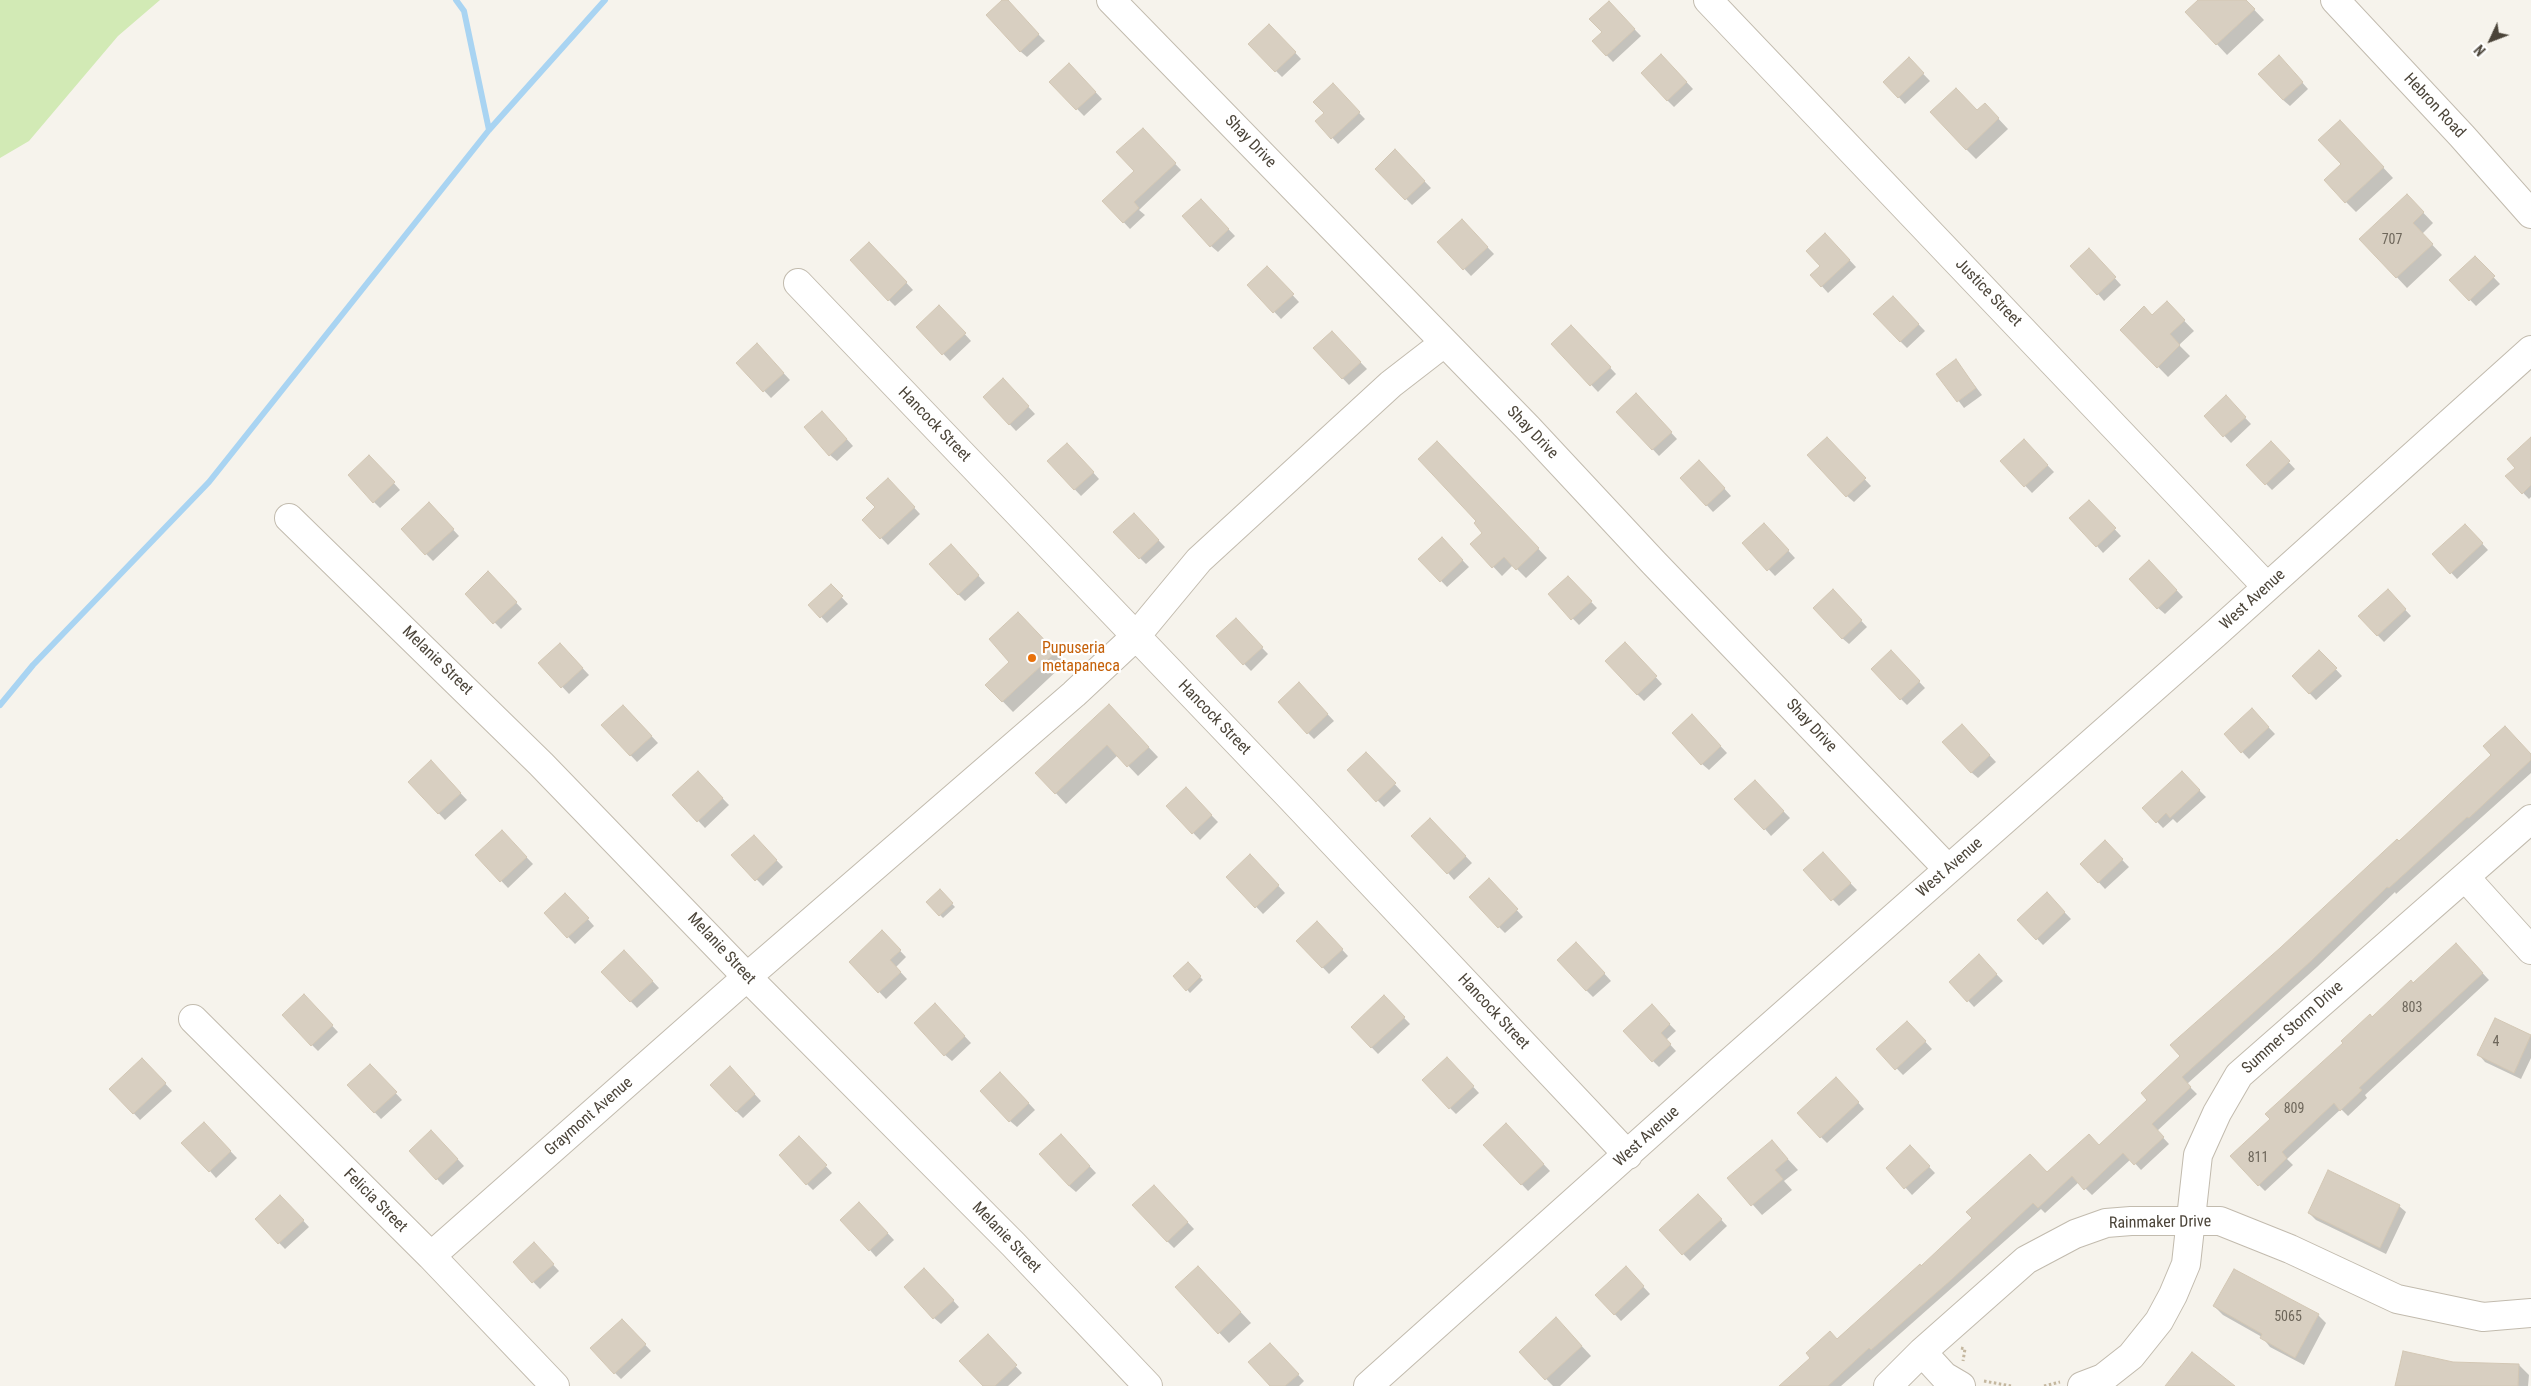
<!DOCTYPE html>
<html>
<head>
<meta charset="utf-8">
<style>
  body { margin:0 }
  #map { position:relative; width:2531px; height:1386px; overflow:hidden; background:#f6f3ec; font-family:"Roboto Condensed",sans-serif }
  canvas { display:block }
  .north { position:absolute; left:2466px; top:15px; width:50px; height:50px; -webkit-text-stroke:4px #fff; paint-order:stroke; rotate:227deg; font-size:14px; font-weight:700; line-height:20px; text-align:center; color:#4b4439 }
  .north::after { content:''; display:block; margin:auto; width:18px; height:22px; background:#4b4439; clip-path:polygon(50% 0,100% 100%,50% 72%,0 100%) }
</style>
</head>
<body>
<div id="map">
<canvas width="2531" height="1386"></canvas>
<div class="north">N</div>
</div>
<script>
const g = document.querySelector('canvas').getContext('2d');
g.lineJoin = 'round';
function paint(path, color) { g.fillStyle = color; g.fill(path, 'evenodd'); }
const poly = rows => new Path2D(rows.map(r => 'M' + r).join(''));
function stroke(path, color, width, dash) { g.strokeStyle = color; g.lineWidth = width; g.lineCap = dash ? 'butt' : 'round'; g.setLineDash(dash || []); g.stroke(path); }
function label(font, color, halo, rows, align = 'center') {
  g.font = font + ' "Roboto Condensed",sans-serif'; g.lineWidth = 4.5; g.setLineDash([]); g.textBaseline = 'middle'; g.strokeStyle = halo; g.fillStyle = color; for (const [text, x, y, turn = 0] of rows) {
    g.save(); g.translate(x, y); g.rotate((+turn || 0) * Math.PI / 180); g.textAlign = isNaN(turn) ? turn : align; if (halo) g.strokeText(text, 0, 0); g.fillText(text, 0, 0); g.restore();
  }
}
paint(poly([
  [0,0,160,0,118,36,29,141,0,158]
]), '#d2eab5');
paint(poly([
  [1004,0,1045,41,1027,57,1020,51],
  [2200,0,2245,0,2264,20,2227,55,2187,12],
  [1615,9,1641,36,1613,62,1594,42,1604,32],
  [1276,32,1301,59,1282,77,1276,71],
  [1909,59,1930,81,1905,104,1885,82],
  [1668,62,1693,89,1674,107,1667,100],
  [2285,63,2308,89,2290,106,2283,100],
  [1076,71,1102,99,1084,116,1051,82],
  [1339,92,1365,119,1338,144,1317,121,1325,113],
  [1978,112,1995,115,2008,129,1976,159,1966,149],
  [2350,132,2393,178,2356,212,2346,202,2342,164],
  [1149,136,1181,170,1139,210,1145,215,1130,229,1104,201,1136,172],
  [1395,151,1431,188,1412,205,1377,169],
  [2417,206,2433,223,2422,234,2442,255,2407,288,2361,239],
  [1207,207,1235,236,1218,252,1211,246],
  [1468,227,1494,254,1471,276,1439,242],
  [1832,241,1856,267,1828,293,1812,275,1822,266],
  [876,250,913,290,895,306,889,300],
  [2095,256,2121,285,2104,301,2098,294],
  [2475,258,2500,284,2476,306,2451,280],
  [1274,275,1299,302,1281,319,1249,285],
  [2167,303,2194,331,2179,345,2190,356,2168,377,2122,330,2153,316],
  [1899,304,1925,331,1907,348,1900,341],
  [946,313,971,341,950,361,918,327],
  [1578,333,1616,374,1598,392,1553,344],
  [1338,339,1367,369,1349,385,1315,349],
  [764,352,790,380,771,398,738,363],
  [1956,361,1982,395,1964,408,1938,374],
  [1009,386,1035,414,1016,431,984,397],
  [1642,401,1677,439,1659,456,1618,412],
  [2232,404,2251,424,2231,443,2206,416],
  [829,419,853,446,837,461,830,455],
  [2271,443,2295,469,2272,490,2248,465],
  [1833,445,1871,486,1854,502,1847,496],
  [2531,446,2531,497,2529,499,2507,476,2516,468],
  [2030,447,2054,472,2032,493,2002,461],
  [1074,451,1099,479,1081,496,1049,462],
  [1446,451,1547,558,1526,578,1513,565,1502,576,1472,544,1484,533],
  [376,463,400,490,380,508,374,502],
  [1706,468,1731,496,1713,512,1682,478],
  [894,486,920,514,888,545,864,520],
  [2095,508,2121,536,2103,553,2097,546],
  [435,510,459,536,433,561,402,529],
  [1140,521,1165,547,1146,564,1140,558],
  [2465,525,2488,550,2457,579,2434,554],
  [1770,531,1795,558,1775,576,1744,543],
  [1442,539,1469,567,1447,587,1420,559],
  [957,552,985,583,965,601,958,594],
  [2156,568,2183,597,2165,614,2158,608],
  [495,580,522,609,501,629,467,594],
  [1574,584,1597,608,1579,625,1549,594],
  [831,586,848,604,827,623,810,605],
  [2388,591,2411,616,2384,642,2360,617],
  [1839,597,1867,627,1849,644,1842,638],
  [1028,623,1065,663,1013,712,987,685,1011,662],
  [1242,627,1268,654,1251,671,1218,637],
  [560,644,589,675,569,694,540,663],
  [1631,650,1662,684,1644,701,1637,694],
  [2319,651,2342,676,2316,700,2293,676],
  [1897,658,1925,688,1907,705,1901,699],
  [1305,690,1334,721,1314,739,1308,733],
  [2252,710,2275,734,2249,759,2225,734],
  [630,713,658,743,637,762,603,726],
  [1119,716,1158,757,1138,776,1118,755,1066,804,1037,773],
  [1698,722,1727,753,1709,770,1702,764],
  [1968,732,1996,762,1978,778,1971,772],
  [2531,755,2531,773,2396,894,2395,892,2317,967,2187,1084,2197,1094,2157,1131,2169,1144,2141,1170,2131,1159,2092,1195,2079,1182,2045,1213,2041,1209,1841,1386,1781,1386,1921,1268,2048,1174,2099,1146,2149,1100,2399,842],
  [1373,760,1401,791,1384,807,1348,770],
  [437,768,467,800,445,820,409,782],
  [2182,773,2206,797,2177,823,2173,819,2163,828,2144,808],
  [704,779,729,805,705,828,674,795],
  [1761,788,1790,818,1771,836,1765,829],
  [1186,789,1218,822,1200,840,1167,806],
  [1437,826,1472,863,1454,880,1448,873],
  [508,838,533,864,508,888,477,855],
  [2105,842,2129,867,2105,889,2082,864],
  [760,843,783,867,763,886,733,855],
  [1829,861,1857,890,1839,906,1805,871],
  [1257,863,1285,893,1263,914,1228,877],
  [1495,886,1523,917,1505,933,1499,927],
  [940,891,955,907,943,918,927,902],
  [2047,894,2071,919,2043,945,2019,920],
  [572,901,594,926,575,944,545,913],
  [1323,929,1348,956,1329,974,1298,941],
  [882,932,906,957,896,967,907,979,886,999,851,962],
  [1583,950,1611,981,1593,997,1586,990],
  [2462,951,2489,980,2365,1095,2367,1098,2348,1116,2341,1109,2287,1159,2293,1165,2265,1191,2259,1185,2272,1119,2372,1018,2413,984],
  [1979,956,2003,981,1974,1007,1951,982],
  [631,958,659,988,637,1008,603,972],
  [1188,964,1203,980,1190,993,1175,976],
  [1384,997,1410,1024,1378,1054,1352,1027],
  [310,1002,338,1032,318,1051,312,1045],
  [1652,1006,1676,1031,1666,1040,1676,1051,1659,1067,1653,1061],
  [941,1011,971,1043,952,1061,945,1055],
  [2496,1020,2531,1036,2531,1058,2521,1079,2485,1062,2479,1055],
  [1907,1022,1932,1049,1903,1075,1878,1049],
  [1453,1065,1479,1093,1456,1114,1450,1108],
  [149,1066,172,1091,140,1120,111,1089],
  [376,1072,402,1100,381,1119,349,1085],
  [737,1075,761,1101,743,1118,736,1111],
  [1836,1078,1864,1109,1827,1143,1821,1137],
  [1007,1080,1035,1110,1017,1127,1010,1121],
  [210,1130,237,1158,216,1178,210,1171],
  [1513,1131,1550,1171,1528,1191,1485,1145],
  [438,1138,464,1166,443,1185,437,1179],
  [1067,1142,1096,1173,1076,1192,1069,1186],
  [1772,1142,1798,1170,1784,1181,1792,1190,1762,1215,1729,1178],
  [806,1144,832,1173,813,1190,807,1184],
  [1910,1147,1935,1173,1912,1195,1888,1168],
  [1160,1193,1194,1229,1174,1248,1167,1241],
  [1705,1202,1727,1226,1690,1261,1661,1231],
  [287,1203,309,1227,285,1249,256,1219],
  [2399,1206,2406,1212,2386,1254,2316,1220,2309,1213],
  [866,1210,894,1240,876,1257,870,1250],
  [534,1244,559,1271,540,1289,514,1262],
  [1626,1268,1650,1294,1621,1321,1597,1295],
  [931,1276,959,1307,941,1324,934,1318],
  [1208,1277,1251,1323,1229,1343,1176,1287],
  [2214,1306,2318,1315,2326,1323,2304,1365,2270,1347,2262,1337,2223,1315],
  [622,1320,651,1351,621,1379,615,1373],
  [1566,1329,1591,1356,1560,1386,1553,1386,1520,1352],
  [994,1343,1022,1373,1008,1386,984,1386],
  [1276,1351,1304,1381,1299,1386,1272,1386],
  [2452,1363,2519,1365,2529,1375,2528,1386,2396,1386]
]), '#0003');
stroke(poly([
  [456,0,464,11,489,130],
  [0,705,33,665,209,482,489,130,605,0]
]), '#a9d4f2', 6);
const building = poly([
  [1002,0,1008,0,1039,34,1020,52,986,15,1002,0],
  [2198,0,2246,0,2255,9,2216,45,2185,12,2198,0],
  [1609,1,1635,29,1606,56,1592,41,1602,32,1589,19,1609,1],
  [1269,24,1296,52,1275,72,1248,44,1269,24],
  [1661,54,1687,82,1667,101,1641,73,1661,54],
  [2279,55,2303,82,2283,100,2258,74,2279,55],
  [1909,57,1924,73,1898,98,1883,82,1909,57],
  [1069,63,1096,92,1076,110,1049,82,1069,63],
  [1333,83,1360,112,1331,139,1315,121,1324,113,1313,102,1333,83],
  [1956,88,1977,110,1985,103,1999,118,1966,150,1930,112,1956,88],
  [2340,120,2384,167,2345,203,2324,180,2341,164,2318,140,2340,120],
  [1143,128,1176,163,1134,202,1139,208,1123,223,1102,201,1134,171,1116,152,1143,128],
  [1395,149,1425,181,1405,200,1375,169,1395,149],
  [2407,194,2424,212,2413,223,2433,244,2396,278,2359,239,2407,194],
  [1201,199,1229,229,1210,247,1182,216,1201,199],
  [1462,219,1488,247,1463,270,1437,242,1462,219],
  [1825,233,1850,260,1821,287,1810,275,1820,266,1806,251,1825,233],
  [869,242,907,282,888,301,850,260,869,242],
  [2089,248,2116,277,2097,295,2070,266,2089,248],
  [2475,256,2495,276,2469,301,2449,280,2475,256],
  [1267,266,1294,294,1273,313,1247,285,1267,266],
  [1893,296,1919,324,1900,342,1873,314,1893,296],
  [2167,301,2185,320,2170,334,2180,345,2157,368,2120,330,2144,306,2152,315,2167,301],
  [939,305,966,333,942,355,916,327,939,305],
  [1571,325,1611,367,1590,386,1551,344,1571,325],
  [1332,331,1361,362,1342,379,1313,348,1332,331],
  [757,343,784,373,763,392,736,363,757,343],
  [1956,359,1976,388,1957,402,1936,374,1956,359],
  [1003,378,1029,406,1009,425,983,397,1003,378],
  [1636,393,1672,432,1652,450,1616,412,1636,393],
  [2226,395,2246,417,2223,437,2204,416,2226,395],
  [822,411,847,439,829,456,804,427,822,411],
  [1827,437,1866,478,1846,497,1807,455,1827,437],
  [2531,437,2531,485,2522,494,2505,476,2515,468,2507,459,2531,437],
  [2024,439,2048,465,2024,487,2000,461,2024,439],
  [1437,441,1539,548,1516,570,1504,557,1492,568,1470,544,1482,533,1474,523,1476,521,1418,459,1437,441],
  [2271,441,2290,461,2265,485,2246,465,2271,441],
  [1067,443,1094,472,1074,490,1047,461,1067,443],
  [369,455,395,482,373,503,348,475,369,455],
  [1699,460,1725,488,1706,506,1680,478,1699,460],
  [888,478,915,507,880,539,862,520,875,507,866,498,888,478],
  [2089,500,2116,528,2096,547,2069,518,2089,500],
  [429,502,454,529,425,555,401,529,429,502],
  [1134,513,1159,540,1139,559,1113,532,1134,513],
  [1764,523,1789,550,1767,571,1742,543,1764,523],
  [2465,524,2483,543,2450,574,2432,554,2465,524],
  [1442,537,1463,560,1440,582,1418,559,1442,537],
  [951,544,979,575,958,595,929,564,951,544],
  [2149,560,2177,590,2157,609,2129,579,2149,560],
  [488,571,517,602,493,624,465,594,488,571],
  [1568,576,1592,601,1571,620,1548,594,1568,576],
  [831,584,843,596,820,618,808,605,831,584],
  [1833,589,1862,620,1842,639,1813,608,1833,589],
  [2388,589,2406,609,2377,636,2358,616,2388,589],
  [1018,612,1056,652,1002,702,985,685,1009,662,989,639,1018,612],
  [1236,618,1263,647,1243,665,1216,636,1236,618],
  [1625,642,1657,676,1637,695,1605,661,1625,642],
  [560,643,583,668,561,688,538,663,560,643],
  [1891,650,1920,681,1900,700,1871,669,1891,650],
  [2319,650,2337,668,2309,694,2292,676,2319,650],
  [1299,682,1328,714,1307,734,1278,702,1299,682],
  [1109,704,1149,747,1127,767,1107,745,1055,794,1035,773,1109,704],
  [623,705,652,736,630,756,601,725,623,705],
  [2252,708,2269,727,2241,753,2224,734,2252,708],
  [1692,714,1721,746,1701,765,1672,733,1692,714],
  [1962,724,1990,755,1971,773,1942,742,1962,724],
  [2505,726,2531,754,2531,760,2469,818,2467,817,2389,888,2387,887,2311,961,2182,1077,2191,1087,2152,1124,2164,1137,2134,1165,2123,1153,2084,1190,2072,1176,2038,1208,2033,1203,1951,1280,1871,1350,1869,1348,1828,1386,1779,1386,1810,1358,1806,1353,1830,1331,1837,1339,1920,1264,1921,1266,1972,1218,1966,1212,2030,1154,2047,1172,2089,1134,2099,1145,2147,1100,2141,1093,2180,1056,2170,1045,2280,948,2397,839,2399,841,2491,755,2483,746,2505,726],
  [1366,752,1396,783,1376,802,1347,770,1366,752],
  [431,760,461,793,438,814,408,782,431,760],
  [698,771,723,798,697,822,672,795,698,771],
  [2182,771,2200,790,2170,818,2166,813,2156,823,2142,808,2182,771],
  [1755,780,1784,811,1764,830,1734,799,1755,780],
  [1186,787,1212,815,1192,834,1166,806,1186,787],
  [1430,818,1466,856,1447,874,1411,836,1430,818],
  [502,830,527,857,500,882,475,855,502,830],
  [754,835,777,860,755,881,731,855,754,835],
  [2105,840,2123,859,2098,883,2080,864,2105,840],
  [1823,852,1851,883,1831,901,1803,870,1823,852],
  [1250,854,1279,885,1255,908,1226,877,1250,854],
  [1489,878,1518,909,1498,928,1469,897,1489,878],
  [940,889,953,903,939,916,926,902,940,889],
  [2047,892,2065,912,2036,940,2017,920,2047,892],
  [565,893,589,918,567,938,544,913,565,893],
  [1317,921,1343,949,1322,968,1296,941,1317,921],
  [882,930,901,950,890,960,901,972,878,993,849,962,882,930],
  [1576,942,1605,973,1586,991,1557,960,1576,942],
  [2456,943,2483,973,2359,1088,2362,1090,2340,1111,2334,1103,2282,1152,2287,1158,2258,1186,2230,1156,2270,1119,2265,1114,2343,1043,2341,1041,2370,1014,2372,1017,2411,980,2413,983,2456,943],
  [624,950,653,981,630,1002,601,972,624,950],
  [1979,954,1997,974,1967,1002,1949,982,1979,954],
  [1188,962,1201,976,1186,991,1173,976,1188,962],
  [304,994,333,1025,311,1046,282,1015,304,994],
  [1384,995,1405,1017,1371,1048,1351,1027,1384,995],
  [935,1003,965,1036,944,1056,914,1023,935,1003],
  [1652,1004,1670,1024,1661,1033,1671,1044,1652,1062,1623,1031,1652,1004],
  [2495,1018,2531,1035,2514,1073,2477,1055,2495,1018],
  [1907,1021,1926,1041,1895,1070,1876,1049,1907,1021],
  [1447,1057,1474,1086,1449,1109,1422,1080,1447,1057],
  [142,1058,166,1083,133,1114,109,1089,142,1058],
  [370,1064,397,1092,374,1113,347,1085,370,1064],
  [730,1066,755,1094,736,1112,710,1085,730,1066],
  [1000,1072,1029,1103,1009,1122,980,1091,1000,1072],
  [1836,1077,1859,1102,1820,1138,1797,1113,1836,1077],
  [204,1122,231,1151,209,1172,181,1143,204,1122],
  [1506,1123,1544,1164,1521,1185,1483,1145,1506,1123],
  [431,1130,458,1159,436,1180,409,1151,431,1130],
  [1061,1134,1090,1166,1069,1186,1039,1154,1061,1134],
  [799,1136,827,1165,806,1185,779,1155,799,1136],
  [1772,1140,1788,1159,1775,1170,1783,1179,1751,1206,1727,1178,1772,1140],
  [1910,1145,1930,1166,1904,1189,1886,1168,1910,1145],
  [2328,1170,2400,1205,2380,1248,2308,1213,2328,1170],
  [1154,1185,1188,1222,1167,1242,1132,1205,1154,1185],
  [1698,1194,1722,1219,1682,1255,1659,1230,1698,1194],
  [280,1195,304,1220,278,1244,255,1219,280,1195],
  [859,1202,888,1233,869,1251,840,1220,859,1202],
  [534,1242,554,1264,532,1283,513,1262,534,1242],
  [1198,1266,1241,1312,1218,1334,1175,1287,1198,1266],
  [1626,1266,1644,1286,1614,1315,1595,1295,1626,1266],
  [924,1268,954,1300,933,1319,904,1287,924,1268],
  [2234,1269,2319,1314,2295,1358,2260,1338,2262,1334,2213,1306,2234,1269],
  [1556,1317,1582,1346,1545,1380,1519,1352,1556,1317],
  [622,1319,646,1344,614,1374,590,1348,622,1319],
  [988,1334,1017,1365,995,1386,983,1386,959,1361,988,1334],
  [1270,1343,1299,1374,1285,1386,1270,1386,1248,1362,1270,1343],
  [2403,1351,2453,1362,2519,1364,2518,1386,2395,1386,2403,1351],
  [2192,1352,2235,1386,2165,1386,2192,1352]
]);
paint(building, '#d8cfc1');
stroke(building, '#d3c7b4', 1);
const minor = poly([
  [1111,0,1528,428,1654,563,1948,869],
  [1708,0,2267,587],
  [2335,0,2462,136,2531,214],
  [798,283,1291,798,1628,1155],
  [289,518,541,764,747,977,1013,1244,1148,1386],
  [2465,877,2531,950],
  [193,1019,431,1256,555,1386],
  [431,1256,747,977,1074,694,1136,636,1199,560,1391,384,1444,343],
  [1922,1352,1944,1376,1961,1386],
  [1368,1386,1721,1070,2215,634,2531,350],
  [1888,1386,1922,1352,2026,1260,2075,1234,2106,1223,2131,1221,2220,1221,2290,1249,2397,1299,2483,1317,2531,1313],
  [2082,1386,2103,1378,2131,1356,2159,1321,2173,1295,2186,1264,2198,1155,2217,1113,2239,1075,2531,819]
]);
stroke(minor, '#c2bbae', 30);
stroke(poly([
  [1961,1348,1965,1349,1963,1361],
  [1984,1381,2011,1386],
  [2044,1386,2060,1382]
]), '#c4b79f', 3, [2.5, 2.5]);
stroke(minor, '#fff', 28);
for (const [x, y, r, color] of [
  [1032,658,5,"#e8710a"]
]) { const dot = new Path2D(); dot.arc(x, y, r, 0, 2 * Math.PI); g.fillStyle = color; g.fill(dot); stroke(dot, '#fff', 2); }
label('14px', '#6e675b', null, [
  ["707",2392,240],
  ["803",2412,1008],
  ["4",2496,1042],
  ["809",2294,1109],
  ["811",2258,1158],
  ["5065",2288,1317]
]);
label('16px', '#4b4439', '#fff', [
  ["Hebron Road",2434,106,47],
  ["Shay Drive",1250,142,46],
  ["Justice Street",1988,293,46],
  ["Hancock Street",934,425,46],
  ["Shay Drive",1532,433,46],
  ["West Avenue",2253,600,-42],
  ["Melanie Street",437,661,44],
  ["Hancock Street",1214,718,46],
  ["Shay Drive",1811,726,47],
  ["West Avenue",1950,868,-41],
  ["Melanie Street",721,949,47],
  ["Hancock Street",1493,1012,47],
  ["Summer Storm Drive",2293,1028,-42],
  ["Graymont Avenue",589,1117,-41],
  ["West Avenue",1647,1137,-42],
  ["Felicia Street",375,1201,45],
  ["Rainmaker Drive",2160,1223,-1],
  ["Melanie Street",1006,1238,46]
]);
label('16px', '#c56008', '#fff', [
  ["Pupuseria",1042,649],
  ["metapaneca",1042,667]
], 'left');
</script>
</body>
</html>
